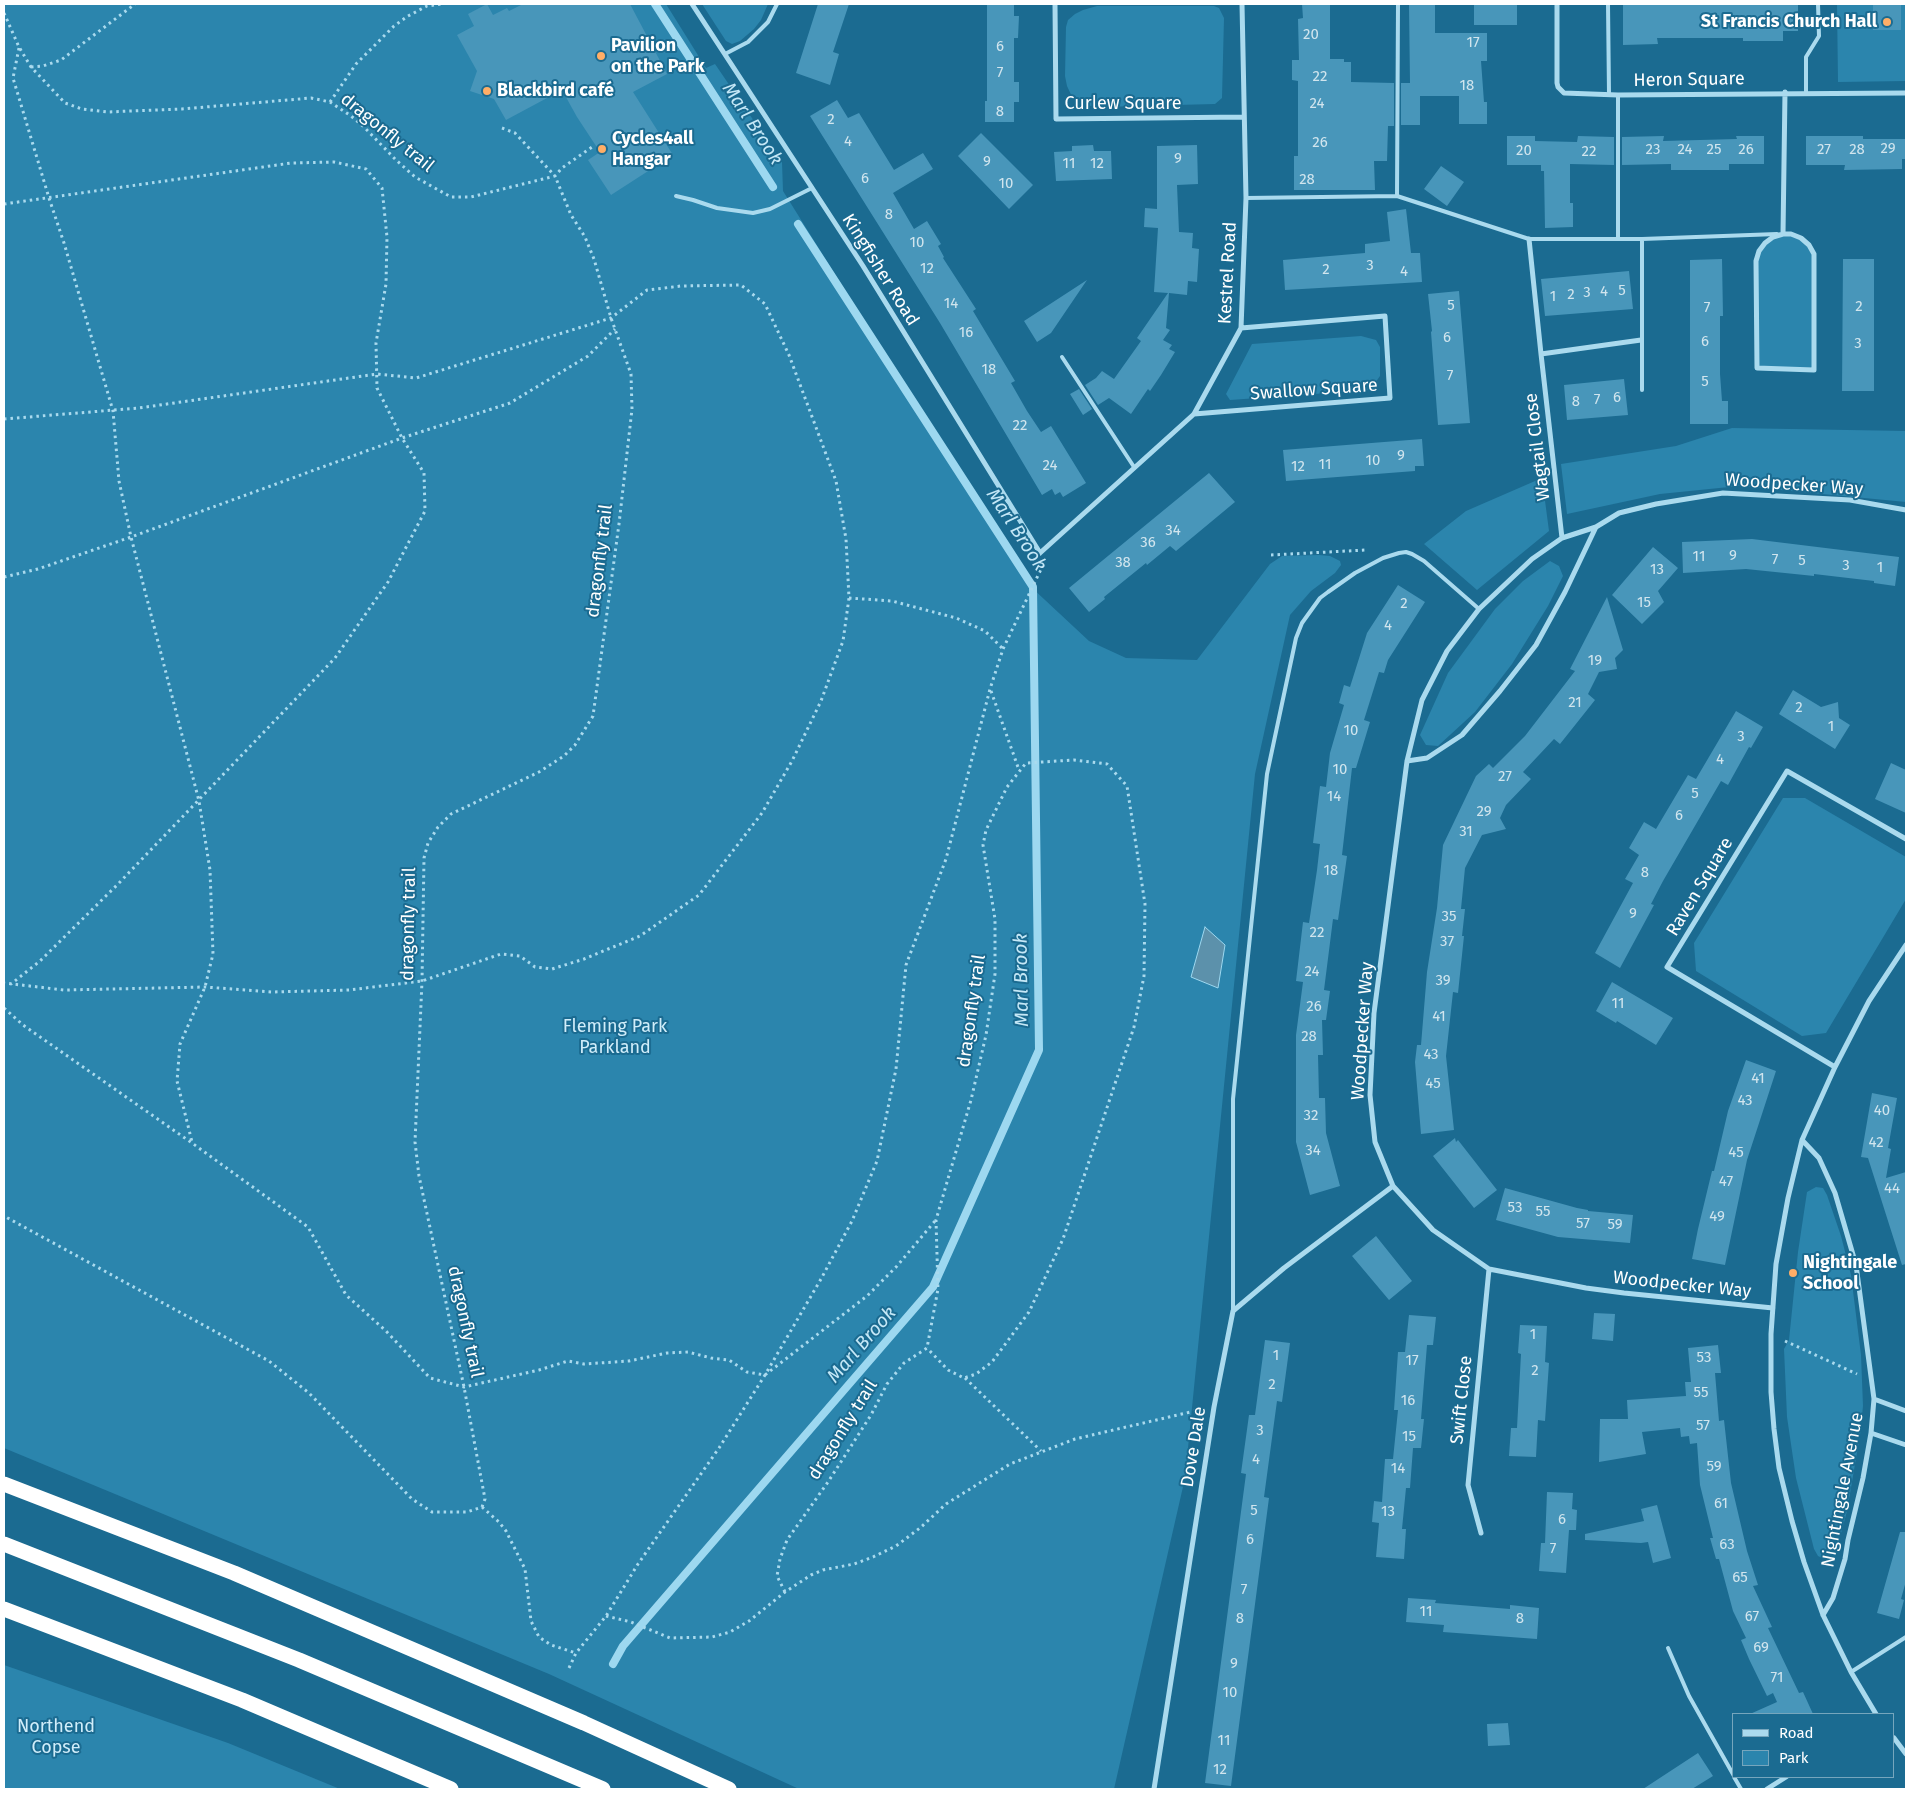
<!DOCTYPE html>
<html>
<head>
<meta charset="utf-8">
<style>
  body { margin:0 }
  #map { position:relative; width:1910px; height:1793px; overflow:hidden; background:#1b6b91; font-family:"Fira Sans",sans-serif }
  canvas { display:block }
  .frame { position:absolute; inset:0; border:5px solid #fff; pointer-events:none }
  .legend { position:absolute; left:1732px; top:1713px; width:162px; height:65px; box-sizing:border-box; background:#1b6b91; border:1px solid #76a6bd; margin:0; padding:6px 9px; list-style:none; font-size:15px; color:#fff }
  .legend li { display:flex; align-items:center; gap:10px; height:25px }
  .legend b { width:25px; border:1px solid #76a6bd }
</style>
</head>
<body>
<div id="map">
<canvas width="1910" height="1793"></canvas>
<div class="frame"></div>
<ul class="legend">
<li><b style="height:6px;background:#aadaee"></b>Road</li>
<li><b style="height:14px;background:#2b85ad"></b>Park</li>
</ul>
</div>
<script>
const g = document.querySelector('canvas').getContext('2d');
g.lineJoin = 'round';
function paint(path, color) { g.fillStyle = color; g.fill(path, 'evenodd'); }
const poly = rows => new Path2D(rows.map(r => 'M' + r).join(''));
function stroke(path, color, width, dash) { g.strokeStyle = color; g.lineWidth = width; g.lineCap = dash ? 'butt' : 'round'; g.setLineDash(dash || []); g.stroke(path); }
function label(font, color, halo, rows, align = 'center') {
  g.font = font + ' "Fira Sans",sans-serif'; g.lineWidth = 4; g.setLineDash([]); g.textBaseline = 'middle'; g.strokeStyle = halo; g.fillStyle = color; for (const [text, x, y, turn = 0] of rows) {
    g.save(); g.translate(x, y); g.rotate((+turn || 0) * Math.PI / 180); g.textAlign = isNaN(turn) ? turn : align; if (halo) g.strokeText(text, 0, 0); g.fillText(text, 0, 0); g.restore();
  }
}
paint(poly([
  [4,4,666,4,706,68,715,64,782,162,783,191,1030,586,1089,641,1126,658,1197,660,1270,564,1282,556,1319,555,1330,556,1340,561,1341,565,1335,573,1311,591,1290,615,1255,774,1185,1478,1114,1789,799,1789,549,1674,4,1448],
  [702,4,768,4,761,20,754,29,740,41,732,44,726,41],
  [1837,4,1906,4,1906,81,1838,82],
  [1097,6,1214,6,1219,8,1224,18,1222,98,1215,104,1099,107,1084,105,1074,101,1067,86,1065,76,1066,27,1068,20,1075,14,1083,10],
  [1783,234,1801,238,1814,254,1814,370,1757,368,1756,261,1765,243],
  [1361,336,1376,340,1380,347,1380,376,1370,390,1230,400,1226,394,1252,344],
  [1732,428,1906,431,1906,502,1739,486,1660,494,1567,514,1561,464,1676,446],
  [1542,478,1549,531,1477,590,1424,544,1466,511],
  [1550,561,1559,566,1563,576,1548,606,1512,664,1475,712,1438,746,1426,745,1420,735,1448,673,1495,609,1523,581],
  [1783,798,1805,798,1906,857,1906,899,1826,1033,1802,1036,1696,971,1694,943],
  [1816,1187,1823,1188,1827,1195,1841,1236,1851,1275,1861,1355,1863,1406,1860,1435,1847,1511,1836,1552,1833,1556,1822,1558,1818,1556,1814,1549,1796,1478,1787,1417,1784,1349,1789,1340,1798,1252,1807,1192],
  [4,1665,228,1743,340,1789,4,1789]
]), '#2b85ad');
const water = poly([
  [1205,927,1225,945,1218,988,1191,977,1205,927]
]);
paint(water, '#5c91ab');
stroke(water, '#9dd8f0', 1);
stroke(poly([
  [655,4,773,187],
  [613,1664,623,1646,933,1287,1039,1050,1033,587,798,224]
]), '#9dd8f0', 8);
paint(poly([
  [487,4,493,15,507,8,509,11,523,4,630,4,667,74,633,92,673,155,611,195,588,160,600,152,577,117,562,90,506,120,494,99,470,91,477,71,457,35,474,26,468,14],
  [818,4,849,4,833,52,839,54,830,85,796,73],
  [987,4,1014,4,1014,16,1019,16,1018,38,1014,38,1014,82,1019,82,1019,102,1014,102,1014,122,985,122,985,101,987,101],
  [1302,4,1330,4,1330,59,1344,59,1344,62,1351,62,1351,82,1394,83,1394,126,1388,126,1387,161,1374,161,1375,190,1294,190,1294,156,1298,156,1298,81,1292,80,1292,60,1299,60,1298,19,1303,18],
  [1409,4,1435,4,1435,33,1487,33,1487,61,1481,61,1484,102,1487,102,1487,124,1459,124,1459,96,1420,96,1420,125,1401,125,1401,83,1410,83],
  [1479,4,1517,5,1517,25,1474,25,1474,5],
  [1623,4,1798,5,1798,31,1783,31,1783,41,1743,41,1743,38,1657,38,1658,44,1623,45],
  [1873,4,1901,4,1901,30,1873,30],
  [837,100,848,118,859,113,894,170,923,153,933,169,893,193,914,229,927,221,941,244,938,246,944,257,943,258,976,309,973,311,1015,381,1011,383,1027,411,1041,432,1051,426,1086,483,1063,497,1060,492,1055,495,1052,489,1042,495,940,323,810,116],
  [981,133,1033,185,1009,209,958,156],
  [1507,136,1535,136,1535,141,1577,142,1578,136,1614,137,1614,165,1570,164,1570,203,1573,203,1573,227,1545,228,1544,171,1541,171,1541,165,1507,165],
  [1664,136,1663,141,1737,139,1736,136,1764,136,1764,164,1729,164,1729,170,1671,170,1671,164,1622,165,1622,137],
  [1806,136,1863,136,1863,139,1906,139,1906,159,1902,159,1902,169,1844,170,1845,165,1806,165],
  [1093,145,1094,151,1111,151,1112,179,1056,181,1054,152,1072,151,1072,146],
  [1197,145,1198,184,1177,185,1179,232,1193,233,1192,248,1199,249,1197,282,1188,281,1187,295,1169,293,1166,328,1170,330,1163,340,1172,345,1169,349,1175,352,1161,375,1150,391,1148,389,1131,414,1109,398,1098,405,1085,385,1096,378,1102,371,1114,379,1141,341,1137,338,1168,293,1154,292,1158,228,1144,227,1145,208,1157,209,1157,146],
  [1441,166,1464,182,1447,206,1424,189],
  [1406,209,1411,253,1420,253,1422,282,1285,290,1283,260,1365,253,1365,244,1390,241,1387,212],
  [1722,259,1723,316,1720,316,1720,374,1722,401,1728,401,1728,424,1690,424,1690,260],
  [1843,259,1874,259,1874,391,1842,391],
  [1629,271,1633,309,1545,316,1541,279],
  [1087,280,1051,333,1037,342,1024,321],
  [1459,291,1470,423,1438,425,1431,332,1432,331,1428,294],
  [1624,379,1628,415,1567,420,1564,385],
  [1079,389,1092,409,1083,415,1070,394],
  [1422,439,1424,466,1415,466,1415,471,1286,481,1283,450],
  [1209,473,1235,502,1176,551,1170,546,1147,565,1146,563,1104,597,1105,599,1089,612,1069,588],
  [1752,539,1899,557,1895,586,1874,583,1874,581,1814,574,1814,576,1746,569,1683,573,1682,542],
  [1653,547,1678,568,1658,591,1664,602,1642,624,1612,595],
  [1398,585,1425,602,1388,660,1384,673,1379,672,1364,720,1370,722,1356,768,1352,768,1342,855,1347,856,1338,920,1333,919,1324,990,1330,991,1326,1020,1322,1020,1323,1055,1318,1055,1319,1098,1325,1098,1326,1133,1340,1186,1310,1195,1296,1142,1296,1035,1303,982,1296,981,1303,922,1309,923,1317,870,1320,844,1313,843,1320,786,1326,787,1330,753,1344,705,1339,703,1344,685,1350,687,1367,633],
  [1607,597,1623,650,1615,658,1617,669,1599,672,1588,694,1595,700,1560,744,1554,739,1523,772,1531,779,1506,805,1500,818,1506,829,1482,835,1465,868,1461,909,1465,909,1462,936,1464,936,1458,993,1453,992,1446,1056,1454,1130,1421,1134,1415,1062,1417,1045,1421,1045,1427,972,1437,908,1443,845,1476,776,1489,764,1493,768,1525,736,1575,671,1570,669],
  [1793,690,1821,707,1838,702,1839,718,1850,725,1835,749,1779,714],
  [1736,711,1763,727,1751,748,1749,747,1728,785,1721,781,1663,881,1651,904,1654,905,1620,968,1595,953,1633,883,1625,879,1639,855,1629,848,1644,822,1656,829,1688,775,1696,779],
  [1891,763,1906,770,1906,813,1875,799],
  [1612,982,1673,1018,1656,1045,1617,1021,1616,1023,1596,1011],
  [1746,1060,1776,1071,1747,1160,1725,1265,1692,1259,1698,1229,1712,1171,1714,1171,1728,1111],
  [1872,1093,1897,1098,1888,1148,1891,1149,1886,1178,1906,1172,1906,1264,1902,1265,1868,1158,1861,1157],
  [1455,1138,1456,1142,1458,1140,1497,1190,1474,1208,1433,1156],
  [1505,1188,1577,1208,1588,1210,1588,1211,1633,1215,1630,1243,1558,1237,1496,1220],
  [1376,1236,1412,1281,1389,1300,1352,1256],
  [1594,1313,1615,1314,1613,1341,1592,1339],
  [1409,1315,1436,1317,1433,1345,1427,1345,1421,1419,1424,1419,1421,1448,1413,1448,1410,1488,1406,1488,1402,1529,1406,1529,1404,1559,1376,1557,1379,1523,1372,1522,1374,1501,1382,1502,1385,1459,1393,1459,1398,1410,1394,1410,1398,1352,1405,1352],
  [1520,1325,1547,1326,1545,1362,1549,1363,1545,1421,1538,1420,1536,1457,1509,1456,1511,1428,1517,1428,1521,1354,1518,1353],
  [1265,1340,1290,1343,1282,1402,1277,1401,1264,1497,1269,1498,1231,1786,1205,1783,1246,1474,1241,1473,1249,1415,1255,1415],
  [1718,1345,1721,1373,1715,1373,1719,1421,1724,1420,1731,1483,1747,1551,1758,1585,1753,1586,1772,1627,1768,1628,1799,1693,1803,1692,1813,1714,1750,1714,1777,1702,1773,1693,1767,1696,1749,1659,1741,1640,1746,1638,1733,1611,1719,1559,1716,1559,1710,1538,1713,1538,1700,1485,1697,1443,1690,1444,1689,1436,1681,1437,1680,1428,1642,1432,1646,1454,1599,1462,1600,1419,1628,1419,1627,1400,1686,1396,1685,1382,1691,1382,1688,1348],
  [1547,1492,1573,1493,1572,1509,1577,1510,1576,1530,1569,1530,1566,1573,1539,1571,1541,1543,1545,1543],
  [1657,1505,1671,1558,1653,1563,1648,1542,1641,1543,1585,1540,1585,1534,1644,1521,1641,1509],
  [1900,1532,1906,1532,1906,1581,1901,1599,1904,1600,1899,1619,1877,1613],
  [1408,1598,1436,1600,1435,1603,1510,1609,1510,1605,1539,1608,1537,1639,1443,1632,1444,1625,1406,1622],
  [1508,1723,1510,1745,1488,1746,1487,1724],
  [1698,1753,1713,1776,1692,1789,1643,1789]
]), '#4896ba');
stroke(poly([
  [4,13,19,47,31,67,65,103,82,109,107,112,182,109,311,98,330,102,351,116,364,127,396,160,415,177,451,197,471,197,555,176,571,215,585,237,594,259,611,318,631,374,632,409,619,524,593,716,575,745,564,756,539,772,451,814,438,827,428,843,424,858,422,981,415,1142,419,1176,464,1387,485,1499,482,1507,467,1512,432,1512,412,1499,309,1393,269,1361,4,1216],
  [19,48,13,78,49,198,64,243,113,411,119,481,131,537,199,801,210,870,213,954,205,987,180,1044,177,1081,192,1142],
  [31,67,43,66,61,60,135,4],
  [330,102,356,64,394,26,408,16,427,6,442,4],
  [502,128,515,133,555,176,562,168,592,147],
  [4,204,291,163,334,162,366,169,382,188,387,237,386,284,376,343,377,388,402,438,424,473,425,511,388,582,335,658,118,884,40,961,11,984],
  [4,419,139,408,377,374,416,378,611,318,647,290,681,286,741,285,765,304,789,355,836,481,846,539,849,598,843,641,821,701,792,761,762,813,699,895,640,936,584,959,552,969,535,967,520,956,501,954,422,981,349,990,272,992,205,987,64,990,4,983],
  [1271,555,1366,550],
  [4,577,38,569,131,537,402,438,510,403,588,356,615,329],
  [849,598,892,601,956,618,985,631,1003,649],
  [991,691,1019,770],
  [4,1008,23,1025,192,1143,308,1227,346,1295,386,1331,430,1378,464,1387,539,1370,568,1361,584,1364,629,1361,667,1353,688,1352,711,1358,729,1360,747,1372,765,1375,867,1296,897,1266,935,1221],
  [1785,1341,1857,1374],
  [965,1378,1041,1451],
  [482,1507,499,1522,506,1531,525,1569,531,1621,539,1637,551,1645,576,1653],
  [785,1592,777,1576,780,1559,787,1540,828,1482,871,1415,887,1384,904,1363,927,1348,938,1289,936,1220,971,1100,986,1035,995,974,995,919,983,845,986,830,1007,787,1026,763,1074,760,1107,764,1127,786,1145,904,1144,976,1134,1027,1063,1239,1029,1312,992,1362,976,1374,964,1378,948,1370,927,1348],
  [606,1616,631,1622,670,1638,712,1637,730,1632,749,1621,785,1592,811,1575,823,1570,854,1564,873,1557,896,1546,920,1528,946,1504,1010,1464,1075,1439,1199,1410],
  [569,1668,576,1653,606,1616,638,1564,719,1448,765,1375,821,1279,852,1221,877,1161,896,1069,906,965,946,859,990,689,1003,649,1042,567]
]), '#aadaee', 3, [2.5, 4]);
stroke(poly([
  [1608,4,1609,94],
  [725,54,748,42,768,22,777,4],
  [1806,93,1806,57,1819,36,1818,4],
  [1618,95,1618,238],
  [676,196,693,200,717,208,753,213,770,209,812,188],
  [1397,196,1398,4],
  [1246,198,1397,196,1529,239,1642,239,1777,234],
  [1642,239,1642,390],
  [1062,357,1134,467],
  [1233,1311,1233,1099,1267,774,1296,638,1302,623,1320,598,1328,592,1355,573,1383,558,1399,553,1406,552,1412,554,1424,561,1479,609],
  [1668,1648,1689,1696,1734,1776],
  [1851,1672,1906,1637],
  [1734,1777,1741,1789]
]), '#aadaee', 4);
stroke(poly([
  [692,4,863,266,1040,553,1194,414,1241,328,1246,198,1242,4],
  [1055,4,1056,119,1244,117],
  [1557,4,1557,83,1558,87,1564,93,1618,95,1906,93],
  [1783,234,1791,234,1801,238,1809,245,1814,254,1814,370,1757,368,1756,261,1759,251,1765,243,1773,237,1783,234],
  [1783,234,1785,92],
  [1529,239,1541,354,1562,538],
  [1541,354,1641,340],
  [1194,414,1390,398,1385,316,1241,328],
  [1407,761,1427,758,1462,735,1500,691,1536,645,1565,592,1596,527],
  [1835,1067,1667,967,1787,771,1906,839],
  [1802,1140,1819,1158,1835,1193,1856,1265,1874,1399,1871,1433,1863,1478,1848,1540,1845,1559,1833,1598,1823,1615],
  [1773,1308,1624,1293,1586,1288,1489,1269,1433,1230,1393,1186,1375,1142,1370,1095,1374,1013,1407,761,1422,700,1447,651,1479,609,1532,559,1562,538,1596,527,1619,513,1656,504,1723,493,1850,500,1906,510],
  [1874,1399,1906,1411],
  [1871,1433,1906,1445],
  [1481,1533,1468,1485,1489,1269],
  [1876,1714,1851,1672,1823,1615,1804,1562,1792,1521,1779,1468,1774,1429,1771,1392,1771,1334,1776,1264,1788,1198,1802,1140,1835,1067,1869,1001,1906,945],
  [1894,1738,1906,1754],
  [1154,1789,1214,1407,1233,1311,1284,1268,1393,1186],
  [1767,1789,1786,1777]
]), '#aadaee', 5);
stroke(poly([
  [4,1484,234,1573,584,1723,729,1789],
  [4,1544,299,1660,603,1789],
  [4,1609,242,1700,451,1789]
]), '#fff', 15);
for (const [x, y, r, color] of [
  [1887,22,5,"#ffae67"],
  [601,56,5,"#ffae67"],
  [487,91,5,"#ffae67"],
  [602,149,5,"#ffae67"],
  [1793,1273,5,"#ffae67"]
]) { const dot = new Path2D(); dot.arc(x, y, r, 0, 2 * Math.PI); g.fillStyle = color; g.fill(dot); stroke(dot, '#1b6b91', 2); }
label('15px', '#d1e5ee', null, [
  ["20",1311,35],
  ["17",1473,43],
  ["6",1000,47],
  ["7",1000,73],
  ["22",1320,77],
  ["18",1467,86],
  ["24",1317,104],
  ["8",1000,112],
  ["2",831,120],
  ["4",848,142],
  ["26",1320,143],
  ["29",1888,149],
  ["23",1653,150],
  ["24",1685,150],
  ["25",1714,150],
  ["26",1746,150],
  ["27",1824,150],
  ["28",1857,150],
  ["20",1524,151],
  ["22",1589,152],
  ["9",1178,159],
  ["9",987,162],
  ["11",1069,164],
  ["12",1097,164],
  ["6",865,179],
  ["28",1307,180],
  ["10",1006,184],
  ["8",889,215],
  ["10",917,243],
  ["3",1370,266],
  ["12",927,269],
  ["2",1326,270],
  ["4",1404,272],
  ["5",1622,291],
  ["4",1604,292],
  ["3",1587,293],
  ["2",1571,295],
  ["1",1553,297],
  ["14",951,304],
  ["5",1451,306],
  ["2",1859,307],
  ["7",1707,308],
  ["16",966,333],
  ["6",1447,338],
  ["6",1705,342],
  ["3",1858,344],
  ["18",989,370],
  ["7",1450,376],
  ["5",1705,382],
  ["6",1617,398],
  ["7",1597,400],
  ["8",1576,402],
  ["22",1020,426],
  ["9",1401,456],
  ["10",1373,461],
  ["11",1325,465],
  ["24",1050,466],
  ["12",1298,467],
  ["34",1173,531],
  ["36",1148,543],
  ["9",1733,556],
  ["11",1699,557],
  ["7",1775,560],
  ["5",1802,561],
  ["38",1123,563],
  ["3",1846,566],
  ["1",1880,568],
  ["13",1657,570],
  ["15",1644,603],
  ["2",1404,604],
  ["4",1388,626],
  ["19",1595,661],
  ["21",1575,703],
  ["2",1799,708],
  ["1",1831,727],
  ["10",1351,731],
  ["3",1741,737],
  ["4",1720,760],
  ["10",1340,770],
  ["27",1505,777],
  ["5",1695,794],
  ["14",1334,797],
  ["29",1484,812],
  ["6",1679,816],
  ["31",1466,832],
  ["18",1331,871],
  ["8",1645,873],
  ["9",1633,914],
  ["35",1449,917],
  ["22",1317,933],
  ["37",1447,942],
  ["24",1312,972],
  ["39",1443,981],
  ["11",1618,1004],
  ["26",1314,1007],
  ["41",1439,1017],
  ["28",1309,1037],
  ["43",1431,1055],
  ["41",1758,1079],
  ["45",1433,1084],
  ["43",1745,1101],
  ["40",1882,1111],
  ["32",1311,1116],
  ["42",1876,1143],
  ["34",1313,1151],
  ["45",1736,1153],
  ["47",1726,1182],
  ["44",1892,1189],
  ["53",1515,1208],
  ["55",1543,1212],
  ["49",1717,1217],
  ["57",1583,1224],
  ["59",1615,1225],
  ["1",1533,1335],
  ["1",1276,1356],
  ["53",1704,1358],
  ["17",1412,1361],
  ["2",1535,1371],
  ["2",1272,1385],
  ["55",1701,1393],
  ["16",1408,1401],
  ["57",1703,1426],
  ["3",1260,1431],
  ["15",1409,1437],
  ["4",1256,1460],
  ["59",1714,1467],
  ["14",1398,1469],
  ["61",1721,1504],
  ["5",1254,1511],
  ["13",1388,1512],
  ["6",1562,1520],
  ["6",1250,1540],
  ["63",1727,1545],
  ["7",1553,1549],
  ["65",1740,1578],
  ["7",1244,1590],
  ["11",1426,1612],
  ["67",1752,1617],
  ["8",1240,1619],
  ["8",1520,1619],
  ["69",1761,1648],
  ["9",1234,1664],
  ["71",1777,1678],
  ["10",1230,1693],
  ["11",1224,1741],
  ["12",1220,1770]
]);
label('bold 18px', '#fff', '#1b6b91', [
  ["St Francis Church Hall",1877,22,"right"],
  ["Pavilion",611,46],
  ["on the Park",611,67],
  ["Blackbird café",497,91],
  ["Cycles4all",612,139],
  ["Hangar",612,160],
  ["Nightingale",1803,1263],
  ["School",1803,1284]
], 'left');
label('18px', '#fff', '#1b6b91', [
  ["Heron Square",1689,80,-1],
  ["Curlew Square",1123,104],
  ["dragonfly trail",387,133,39],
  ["Kingfisher Road",880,270,58],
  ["Kestrel Road",1228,273,-87],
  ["Swallow Square",1314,390,-4],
  ["Wagtail Close",1538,447,-97],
  ["Woodpecker Way",1794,485,4],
  ["dragonfly trail",600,561,-83],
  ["Raven Square",1700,887,-59],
  ["dragonfly trail",409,924,-89],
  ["dragonfly trail",972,1011,-82],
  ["Woodpecker Way",1363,1031,-86],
  ["Woodpecker Way",1682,1285,6],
  ["dragonfly trail",465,1322,78],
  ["Swift Close",1462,1400,-84],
  ["dragonfly trail",843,1430,-58],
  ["Dove Dale",1194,1447,-81],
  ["Nightingale Avenue",1843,1490,-79]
]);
label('18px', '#d0edfa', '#1b6b91', [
  ["Fleming Park",615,1027],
  ["Parkland",615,1048],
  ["Northend",56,1727],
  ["Copse",56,1748]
]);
label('italic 19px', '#c5e8f7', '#1b6b91', [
  ["Marl Brook",752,124,57],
  ["Marl Brook",1016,530,57],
  ["Marl Brook",1022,980,-91],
  ["Marl Brook",862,1345,-49]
]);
</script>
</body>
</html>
